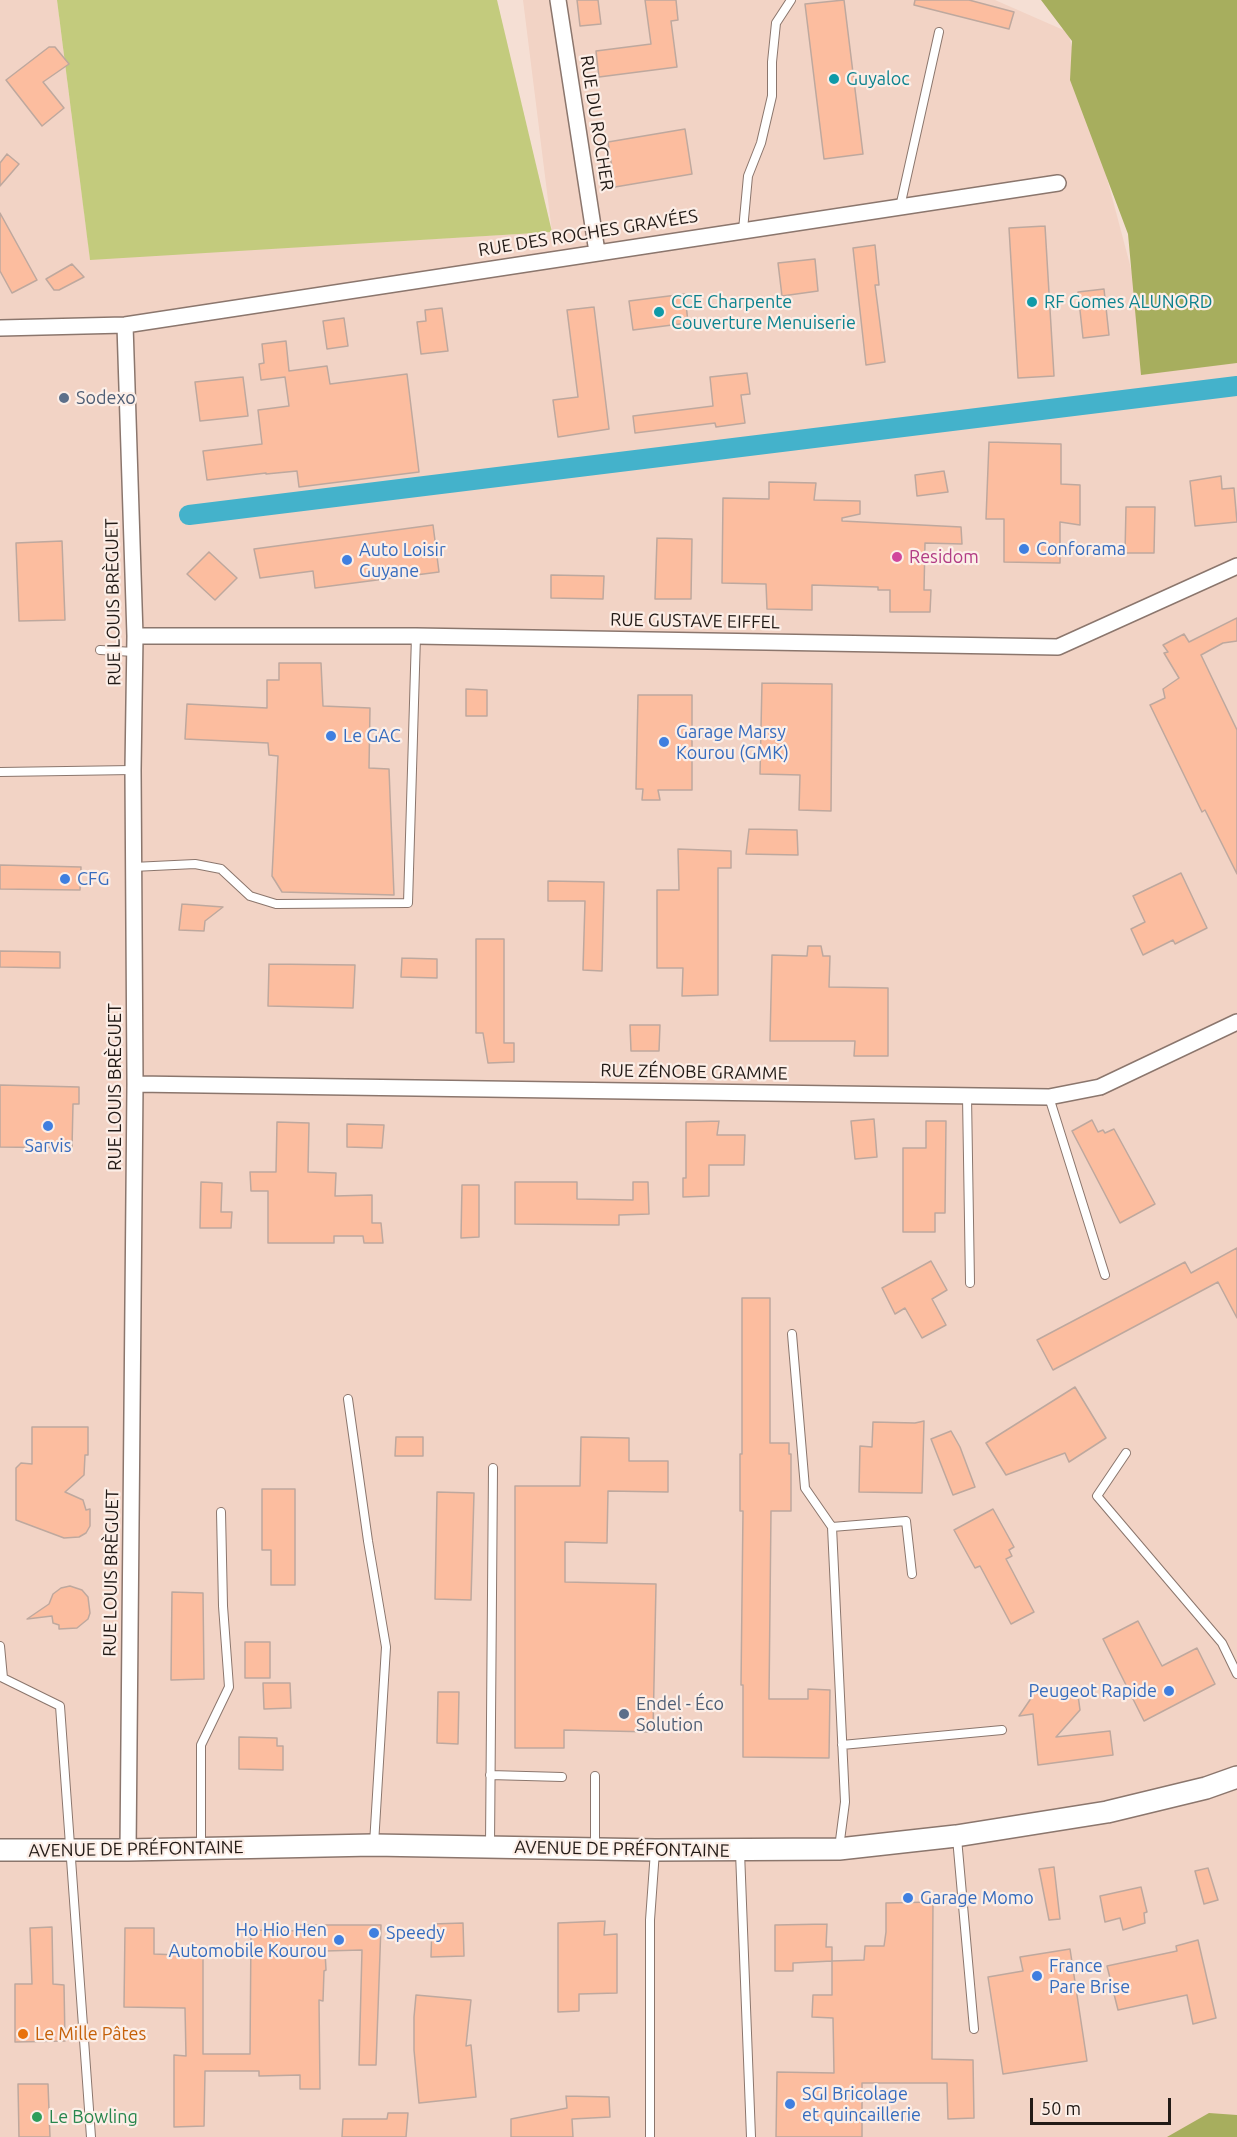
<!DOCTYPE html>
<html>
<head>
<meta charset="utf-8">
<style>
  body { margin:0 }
  #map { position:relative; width:1237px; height:2137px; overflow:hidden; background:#f5dfd4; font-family:Ubuntu,sans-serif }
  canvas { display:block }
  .scale { position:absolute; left:1030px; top:2098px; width:141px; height:27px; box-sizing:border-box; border:3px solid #221a16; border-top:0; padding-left:8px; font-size:18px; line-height:21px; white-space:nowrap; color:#221a16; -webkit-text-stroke:4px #fceee7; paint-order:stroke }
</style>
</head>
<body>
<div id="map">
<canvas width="1237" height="2137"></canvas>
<div class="scale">50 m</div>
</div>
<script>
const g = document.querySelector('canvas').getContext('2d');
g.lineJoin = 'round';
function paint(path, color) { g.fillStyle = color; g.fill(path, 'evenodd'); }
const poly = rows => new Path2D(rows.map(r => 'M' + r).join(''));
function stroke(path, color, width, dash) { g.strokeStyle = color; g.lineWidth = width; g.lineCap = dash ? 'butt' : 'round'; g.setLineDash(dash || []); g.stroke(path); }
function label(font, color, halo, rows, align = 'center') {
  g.font = font + ' Ubuntu,sans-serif'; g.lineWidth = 4.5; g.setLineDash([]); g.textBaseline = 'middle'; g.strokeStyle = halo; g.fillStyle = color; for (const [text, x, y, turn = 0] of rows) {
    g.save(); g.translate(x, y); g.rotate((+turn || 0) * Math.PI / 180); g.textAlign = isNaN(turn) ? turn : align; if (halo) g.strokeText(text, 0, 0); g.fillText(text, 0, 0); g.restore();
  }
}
paint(poly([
  [0,0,57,0,90,259,552,232,523,0,995,0,1068,32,1153,351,1237,347,1237,2137,0,2137]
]), '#f2d3c5');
paint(poly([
  [57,0,497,0,552,232,90,260]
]), '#c3cb7d');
paint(poly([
  [1041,0,1237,0,1237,363,1141,375,1128,234,1070,80,1072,41],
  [1209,2113,1237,2115,1237,2137,1167,2137]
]), '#a7ae5e');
stroke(poly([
  [189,515,1237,386]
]), '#44b2cb', 20);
const building = poly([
  [577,0,598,0,601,24,580,26,577,0],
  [645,0,676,0,678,20,671,21,677,67,599,77,596,51,651,44,645,0],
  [844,0,863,154,824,159,805,4,844,0],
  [915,0,969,0,1014,12,1009,29,914,5,915,0],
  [49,47,55,47,69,64,43,82,64,108,42,126,6,80,49,47],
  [685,129,692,174,615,187,608,142,685,129],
  [7,154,19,164,0,186,0,163,7,154],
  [0,213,37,280,12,293,0,271,0,213],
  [1045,226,1054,376,1018,378,1009,228,1045,226],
  [875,245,879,285,875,285,885,362,866,365,853,248,875,245],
  [815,259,818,291,782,296,778,263,815,259],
  [72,264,84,277,59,290,54,290,46,279,72,264],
  [1104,289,1109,335,1083,338,1078,292,1104,289],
  [685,294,688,323,633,330,629,301,685,294],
  [594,307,609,429,558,437,553,400,578,397,567,310,594,307],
  [442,308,448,351,421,354,417,322,426,321,425,310,442,308],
  [344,318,348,346,327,349,323,321,344,318],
  [286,341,289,371,327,366,330,384,407,374,419,472,299,487,297,471,266,474,266,473,207,480,203,451,262,444,258,410,289,406,285,377,261,380,259,364,264,363,262,344,286,341],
  [747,373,750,394,741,395,745,423,716,427,715,423,635,433,633,416,713,406,710,377,747,373],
  [243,377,248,416,200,421,195,382,243,377],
  [989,442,1061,444,1061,484,1080,485,1080,525,1060,522,1060,563,1004,562,1004,519,986,519,989,442],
  [944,471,948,492,917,496,915,475,944,471],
  [1221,476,1222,489,1234,488,1237,522,1195,526,1190,481,1221,476],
  [769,482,816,483,814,500,860,501,860,514,842,518,842,521,961,527,962,544,925,543,924,590,931,590,930,612,890,612,890,590,878,590,878,587,812,585,812,610,767,609,766,584,722,583,723,498,769,499,769,482],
  [1126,507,1155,507,1154,553,1125,553,1126,507],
  [433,525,439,572,315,588,313,571,260,578,254,549,433,525],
  [657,538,692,539,691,599,655,599,657,538],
  [62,541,65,620,19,621,16,543,62,541],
  [209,552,237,578,215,600,187,574,209,552],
  [551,575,604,576,603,599,551,598,551,575],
  [1237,618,1237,641,1223,643,1201,655,1237,730,1237,874,1205,810,1202,812,1150,705,1165,698,1163,689,1179,678,1164,653,1168,652,1163,645,1184,634,1189,642,1237,618],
  [279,663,321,663,323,706,370,708,369,768,389,769,394,895,282,892,272,876,278,756,269,755,268,743,185,739,187,704,267,708,267,680,279,680,279,663],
  [762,683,832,684,831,811,799,810,800,775,760,774,762,683],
  [466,689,487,690,487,716,466,716,466,689],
  [638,695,692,695,692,790,658,790,660,800,642,800,643,789,636,789,638,695],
  [749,829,797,830,798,855,746,854,749,829],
  [678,849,731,851,731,868,718,868,718,995,682,996,683,968,657,968,657,890,679,890,678,849],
  [0,865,81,867,80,890,0,889,0,865],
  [1181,873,1207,928,1175,944,1173,940,1143,955,1131,929,1145,922,1133,896,1181,873],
  [548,881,604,882,602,971,583,970,585,901,548,901,548,881],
  [182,904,223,907,205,921,204,931,179,930,182,904],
  [476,939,504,939,504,1043,514,1043,514,1062,488,1063,483,1033,476,1033,476,939],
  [808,946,821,946,823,956,830,956,829,987,888,988,888,1056,854,1056,855,1041,770,1041,772,955,807,956,808,946],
  [0,951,60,952,60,968,0,967,0,951],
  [402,958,437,959,437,978,401,977,402,958],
  [269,964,355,965,353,1008,268,1006,269,964],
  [630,1025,660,1025,659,1051,631,1051,630,1025],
  [0,1085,79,1087,79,1104,73,1104,72,1148,0,1147,0,1085],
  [874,1119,877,1157,855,1159,851,1121,874,1119],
  [1092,1120,1098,1132,1103,1130,1105,1133,1114,1129,1155,1204,1120,1223,1072,1131,1092,1120],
  [719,1121,717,1135,745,1135,744,1165,709,1165,709,1196,683,1197,683,1178,686,1178,686,1122,719,1121],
  [926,1121,946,1121,945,1213,935,1213,935,1232,903,1232,903,1148,926,1148,926,1121],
  [277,1122,309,1123,308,1172,336,1173,335,1196,372,1195,372,1223,381,1223,383,1243,364,1243,363,1236,334,1236,334,1243,268,1243,268,1191,251,1191,250,1172,276,1172,277,1122],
  [347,1124,384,1125,382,1148,347,1147,347,1124],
  [201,1182,222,1183,221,1212,232,1212,231,1228,200,1228,201,1182],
  [515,1182,577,1182,577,1199,633,1200,633,1182,648,1182,649,1214,619,1215,619,1225,515,1224,515,1182],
  [462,1185,479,1185,479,1237,461,1238,462,1185],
  [1237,1248,1237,1318,1218,1282,1053,1370,1037,1340,1185,1262,1191,1273,1237,1248],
  [931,1261,947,1290,932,1299,946,1325,922,1338,905,1308,895,1314,882,1288,931,1261],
  [742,1298,770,1298,770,1443,789,1443,789,1454,791,1454,791,1511,771,1511,769,1699,808,1699,808,1689,830,1690,829,1758,743,1757,743,1685,741,1685,743,1511,740,1511,740,1454,742,1454,742,1298],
  [1075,1387,1106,1438,1069,1462,1065,1453,1006,1475,986,1443,1075,1387],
  [924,1421,922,1493,859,1492,860,1446,872,1447,873,1422,915,1423,924,1421],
  [32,1427,88,1427,88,1455,85,1455,84,1475,65,1492,83,1500,86,1510,90,1509,90,1526,86,1533,79,1537,64,1538,16,1520,16,1468,21,1463,32,1464,32,1427],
  [951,1431,960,1447,975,1487,953,1495,931,1439,951,1431],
  [396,1437,423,1437,423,1456,395,1456,396,1437],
  [581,1437,629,1438,629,1461,668,1461,668,1492,608,1491,607,1543,565,1542,565,1582,656,1584,653,1732,564,1730,564,1748,515,1748,515,1486,580,1486,581,1437],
  [262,1489,295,1489,295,1585,271,1585,271,1550,262,1550,262,1489],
  [437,1492,474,1493,471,1600,435,1599,437,1492],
  [993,1509,1014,1547,1009,1550,1012,1556,1006,1559,1034,1612,1011,1624,980,1566,975,1568,954,1530,993,1509],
  [70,1586,82,1590,88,1597,90,1613,88,1619,77,1628,59,1629,59,1625,53,1623,52,1616,27,1619,49,1604,53,1594,61,1588,70,1586],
  [172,1592,203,1593,204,1679,171,1680,172,1592],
  [1138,1621,1162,1666,1197,1648,1215,1684,1144,1721,1103,1639,1138,1621],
  [245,1642,270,1642,270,1678,245,1678,245,1642],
  [263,1683,290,1683,291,1708,264,1709,263,1683],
  [1044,1690,1048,1693,1070,1690,1078,1695,1080,1710,1056,1737,1110,1731,1113,1755,1038,1765,1033,1714,1019,1716,1036,1691,1044,1690],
  [438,1692,459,1692,458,1744,437,1743,438,1692],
  [239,1737,277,1738,277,1746,283,1746,283,1770,239,1769,239,1737],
  [1054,1867,1060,1919,1049,1920,1039,1869,1054,1867],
  [1208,1868,1218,1900,1204,1904,1195,1871,1208,1868],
  [1141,1887,1147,1912,1144,1913,1145,1923,1123,1930,1120,1918,1105,1922,1100,1896,1141,1887],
  [933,1902,932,2059,973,2060,974,2118,948,2119,947,2083,862,2083,862,2137,776,2137,777,2072,834,2073,833,2018,812,2017,813,1995,832,1995,832,1961,864,1960,865,1946,884,1946,886,1932,886,1903,933,1902],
  [605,1921,604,1935,617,1934,617,1993,579,1994,579,2011,558,2012,558,1923,605,1921],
  [463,1923,464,1956,431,1957,432,1924,463,1923],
  [827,1924,826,1947,832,1947,832,1961,793,1963,793,1971,775,1971,775,1925,827,1924],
  [301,1925,381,1925,376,2065,359,2065,362,1950,325,1951,326,1970,324,1971,323,2001,319,2000,320,2089,300,2089,300,2075,259,2076,259,2071,205,2071,204,2126,174,2127,174,2055,186,2056,185,2008,124,2007,125,1928,154,1928,154,1954,203,1956,203,2054,250,2054,251,1930,301,1931,301,1925],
  [52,1927,53,1984,64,1985,65,2041,15,2042,15,1984,32,1984,30,1928,52,1927],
  [1198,1940,1216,2018,1193,2024,1187,1995,1118,2010,1107,1966,1177,1951,1176,1946,1198,1940],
  [1070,1949,1087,2061,1003,2074,988,1977,1023,1971,1020,1957,1070,1949],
  [416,1995,471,2000,466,2046,471,2045,476,2097,419,2103,414,2050,414,2017,416,1995],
  [18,2084,48,2084,50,2137,19,2137,18,2084],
  [566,2096,609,2097,610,2117,572,2119,573,2137,511,2137,511,2119,567,2108,566,2096],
  [388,2113,408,2113,406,2137,342,2137,343,2119,387,2119,388,2113]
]);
paint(building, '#fcbd9f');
stroke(building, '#bea89e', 1.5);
const lane = poly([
  [900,207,939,32],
  [743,230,748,176,761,143,772,96,772,62,776,23,791,0],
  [100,650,134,652],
  [0,772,133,770],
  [133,867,195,864,221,869,250,896,276,904,408,903,416,636],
  [967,1096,970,1283],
  [1049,1097,1105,1275],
  [792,1334,805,1488,832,1527],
  [348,1399,368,1541,386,1647,374,1844],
  [1126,1453,1097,1496,1222,1643,1237,1674],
  [0,1646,3,1678,60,1706,91,2137],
  [842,1745,1002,1730],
  [490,1775,562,1777],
  [595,1776,595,1847],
  [957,1838,974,2029],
  [490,1845,493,1468],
  [201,1847,201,1745,229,1687,223,1606,221,1512],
  [839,1848,845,1802,832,1527,906,1521,912,1574],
  [740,1852,751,2137],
  [650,2137,650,1920,655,1851]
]);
const street = poly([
  [558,0,597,252],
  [125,325,135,636,133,770,135,1084,128,1850],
  [0,328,125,325,1058,183],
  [135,636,416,636,1058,647,1237,566],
  [135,1084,1049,1097,1100,1087,1237,1022]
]);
const secondary = poly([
  [0,1850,128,1850,373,1845,655,1850,839,1849,956,1836,1107,1812,1206,1788,1237,1777]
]);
stroke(lane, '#8b766d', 10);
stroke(street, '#8b766d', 18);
stroke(secondary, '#8b766d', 24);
stroke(lane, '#fff', 8);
stroke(street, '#fff', 15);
stroke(secondary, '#fff', 21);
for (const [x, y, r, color] of [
  [834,79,6,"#0f9aa8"],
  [1032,302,6,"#0f9aa8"],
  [659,312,6,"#0f9aa8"],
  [64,398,6,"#5c6f8a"],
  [1024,549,6,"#3f7fe0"],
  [897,557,6,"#d1479c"],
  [347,560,6,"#3f7fe0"],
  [331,736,6,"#3f7fe0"],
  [664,742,6,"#3f7fe0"],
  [65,879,6,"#3f7fe0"],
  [48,1126,6,"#3f7fe0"],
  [1169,1691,6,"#3f7fe0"],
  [624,1714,6,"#5c6f8a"],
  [908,1898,6,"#3f7fe0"],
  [374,1933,6,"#3f7fe0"],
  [339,1940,6,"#3f7fe0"],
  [1037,1976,6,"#3f7fe0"],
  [23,2034,6,"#e8710a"],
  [790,2104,6,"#3f7fe0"],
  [37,2117,6,"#2e9e5b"]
]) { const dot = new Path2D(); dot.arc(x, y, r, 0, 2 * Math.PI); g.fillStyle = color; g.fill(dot); stroke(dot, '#fceee7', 2); }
label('18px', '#0d838f', '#fceee7', [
  ["Guyaloc",846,79],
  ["CCE Charpente",671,302],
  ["Couverture Menuiserie",671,323],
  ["RF Gomes ALUNORD",1044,302]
], 'left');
label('18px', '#221a16', '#fceee7', [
  ["RUE DU ROCHER",597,123,81],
  ["RUE DES ROCHES GRAVÉES",588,233,-9],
  ["RUE LOUIS BRÈGUET",113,602,-91],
  ["RUE GUSTAVE EIFFEL",695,621,1],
  ["RUE ZÉNOBE GRAMME",694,1072,1],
  ["RUE LOUIS BRÈGUET",115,1087,-90],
  ["RUE LOUIS BRÈGUET",111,1573,-89],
  ["AVENUE DE PRÉFONTAINE",136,1849,-1],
  ["AVENUE DE PRÉFONTAINE",622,1849,1]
]);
label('18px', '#4e5e75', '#fceee7', [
  ["Sodexo",76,398],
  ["Endel - Éco",636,1704],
  ["Solution",636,1725]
], 'left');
label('18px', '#366cbe', '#fceee7', [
  ["Conforama",1036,549],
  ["Auto Loisir",359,550],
  ["Guyane",359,571],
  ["Garage Marsy",676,732],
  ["Kourou (GMK)",676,753],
  ["Le GAC",343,736],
  ["CFG",77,879],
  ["Sarvis",48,1146,"center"],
  ["Peugeot Rapide",1157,1691,"right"],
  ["Garage Momo",920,1898],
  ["Ho Hio Hen",327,1930,"right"],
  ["Automobile Kourou",327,1951,"right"],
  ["Speedy",386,1933],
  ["France",1049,1966],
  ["Pare Brise",1049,1987],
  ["SGI Bricolage",802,2094],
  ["et quincaillerie",802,2115]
], 'left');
label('18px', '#b23c85', '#fceee7', [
  ["Residom",909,557]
], 'left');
label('18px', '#c56008', '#fceee7', [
  ["Le Mille Pâtes",35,2034]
], 'left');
label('18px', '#27864d', '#fceee7', [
  ["Le Bowling",49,2117]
], 'left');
</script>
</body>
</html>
